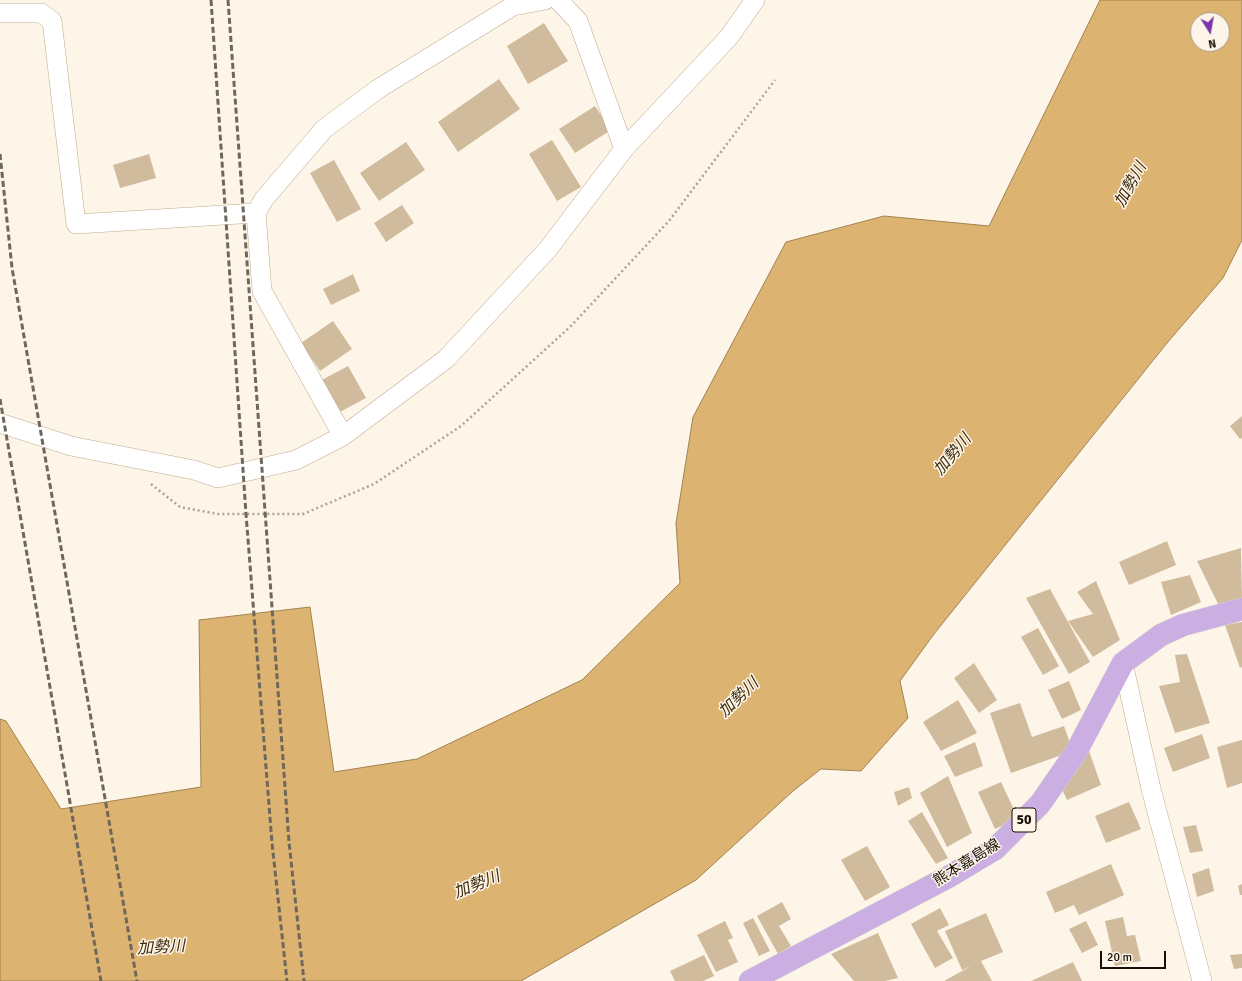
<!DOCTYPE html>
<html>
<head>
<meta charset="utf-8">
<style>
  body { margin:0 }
  #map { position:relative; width:1242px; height:981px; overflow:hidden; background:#fef5e9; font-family:Signika,sans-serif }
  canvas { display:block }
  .north { position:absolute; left:1190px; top:12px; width:40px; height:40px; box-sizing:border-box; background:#fef5e9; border:1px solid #a2998e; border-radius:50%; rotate:169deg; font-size:11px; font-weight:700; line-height:16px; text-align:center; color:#170f05 }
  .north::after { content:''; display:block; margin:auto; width:14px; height:18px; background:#7935a9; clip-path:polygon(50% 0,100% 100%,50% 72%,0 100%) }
  .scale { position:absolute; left:1100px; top:951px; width:66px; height:18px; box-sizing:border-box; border:2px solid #170f05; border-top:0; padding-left:5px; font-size:12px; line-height:14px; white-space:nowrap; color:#170f05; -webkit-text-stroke:3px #fef5e9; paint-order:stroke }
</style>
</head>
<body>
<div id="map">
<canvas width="1242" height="981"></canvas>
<div class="north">N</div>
<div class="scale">20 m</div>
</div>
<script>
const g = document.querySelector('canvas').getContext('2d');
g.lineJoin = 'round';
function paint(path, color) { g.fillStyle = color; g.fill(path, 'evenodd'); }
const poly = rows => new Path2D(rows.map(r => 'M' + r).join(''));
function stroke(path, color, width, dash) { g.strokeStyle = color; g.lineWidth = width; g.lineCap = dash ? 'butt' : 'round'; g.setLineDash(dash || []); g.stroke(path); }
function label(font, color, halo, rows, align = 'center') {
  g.font = font + ' Signika,"Noto Sans JP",sans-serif'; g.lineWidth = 3; g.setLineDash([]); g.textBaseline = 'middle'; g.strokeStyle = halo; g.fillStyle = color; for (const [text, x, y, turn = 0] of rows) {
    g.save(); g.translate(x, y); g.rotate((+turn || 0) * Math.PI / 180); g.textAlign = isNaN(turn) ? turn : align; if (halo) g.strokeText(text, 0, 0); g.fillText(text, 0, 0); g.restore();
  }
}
const water = poly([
  [1100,0,1242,0,1242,240,1223,278,1167,343,934,634,900,681,908,718,861,771,821,769,793,791,696,880,521,981,0,981,0,719,6,721,61,809,201,787,199,620,310,607,334,772,417,759,582,680,680,583,676,523,693,417,786,242,884,216,989,226,1100,0],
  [1198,20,1222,20,1222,44,1198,44,1198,20]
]);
paint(water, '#ddb371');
stroke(water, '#a28251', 1);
paint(poly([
  [544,23,568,61,528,84,507,46],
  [499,79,520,109,458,152,438,122],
  [595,106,611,130,575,153,559,129],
  [552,140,581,187,557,201,529,154],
  [406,142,425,170,379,201,360,173],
  [149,154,156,178,120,188,113,165],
  [334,160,361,209,337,222,310,173],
  [402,205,414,223,386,242,374,223],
  [353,274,360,291,331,305,323,289],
  [333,321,352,349,320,371,301,343],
  [348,366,366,398,338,413,320,381],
  [1242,416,1242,438,1240,439,1230,426],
  [1167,541,1176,565,1129,585,1119,562],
  [1241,548,1242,603,1221,610,1197,561],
  [1190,575,1201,602,1171,615,1161,582],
  [1096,581,1120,640,1093,657,1068,621,1093,614,1077,592],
  [1050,589,1090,662,1069,674,1026,598],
  [1242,622,1242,667,1240,668,1225,625],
  [1038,628,1059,666,1043,675,1021,637],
  [1187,654,1210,723,1175,733,1159,686,1180,682,1175,655],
  [974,663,997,700,979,713,954,678],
  [1069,681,1081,710,1062,719,1048,690],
  [958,700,977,733,941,751,923,722],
  [1020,703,1032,737,1064,726,1073,751,1011,773,990,713],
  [1202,734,1210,758,1173,772,1164,748],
  [1242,740,1242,783,1227,788,1217,747],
  [975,742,983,766,955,777,944,756],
  [1089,751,1101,785,1067,800,1062,789],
  [948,776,972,833,947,847,920,793],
  [1001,782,1018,818,995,829,978,792],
  [909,787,912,798,898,806,894,792],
  [1129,802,1141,829,1106,843,1095,816],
  [922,812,948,858,936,864,908,821],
  [1196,825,1203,851,1190,853,1183,827],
  [867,846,890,887,865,901,841,860],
  [1111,864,1124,895,1079,915,1074,905,1055,913,1046,892],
  [1209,868,1214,891,1197,897,1192,874],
  [1242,884,1242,895,1240,895,1238,886],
  [782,902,791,919,779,926,791,946,778,954,757,916],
  [940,908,949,925,937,931,953,958,935,968,911,924],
  [986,913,1003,952,981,961,992,981,944,981,971,966,962,970,945,931],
  [1123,917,1127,936,1135,935,1141,961,1115,966,1105,921],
  [753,918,770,951,759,956,743,923],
  [725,921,733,938,728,940,738,962,716,972,697,935],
  [1086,921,1098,945,1082,953,1069,929],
  [878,933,898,978,885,981,854,981,831,954],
  [1242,954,1242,968,1234,969,1230,955],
  [704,955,714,976,703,981,675,981,670,971],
  [1073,962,1082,981,1031,981]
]), '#d0bb9d');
const minor = poly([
  [545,0,513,6,378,89,324,129,264,199,256,213,262,291,343,436,446,359,548,249,624,149,729,37,755,0],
  [558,0,578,21,624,149],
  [0,13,41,13,52,21,76,224,256,213],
  [0,423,71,446,194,470,218,478,296,460,343,436],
  [1123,663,1151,789,1202,981]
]);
const primary = poly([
  [750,981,950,876,995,849,1040,804,1076,752,1123,663,1161,635,1183,625,1242,609]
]);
stroke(minor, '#bfab8d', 20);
stroke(primary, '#d5d4d2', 23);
stroke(poly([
  [151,484,180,507,218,514,303,514,374,484,461,426,570,327,669,221,775,80]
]), '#aca398', 2.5, [2, 3]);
stroke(minor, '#fff', 19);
stroke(primary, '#cbafe3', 22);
stroke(poly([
  [211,0,246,514,272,843,287,981],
  [228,0,289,842,304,981],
  [0,154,12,268,137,981],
  [0,399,101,981]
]), '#6f675c', 3, [6, 3]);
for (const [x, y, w] of [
  [1024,820,24]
]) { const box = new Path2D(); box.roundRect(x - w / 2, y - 12, w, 24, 3); g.fillStyle = '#fef5e9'; g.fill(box); stroke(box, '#170f05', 1); }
label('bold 14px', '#170f05', null, [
  ["50",1024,820]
]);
label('15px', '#170f05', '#fef5e9', [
  ["熊本嘉島線",967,863,-32]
]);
label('italic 16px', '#3b2a0c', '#fef5e9', [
  ["加勢川",1131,185,-61],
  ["加勢川",953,455,-50],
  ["加勢川",739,698,-44],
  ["加勢川",477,885,-22],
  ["加勢川",161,948,-3]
]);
</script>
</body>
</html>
